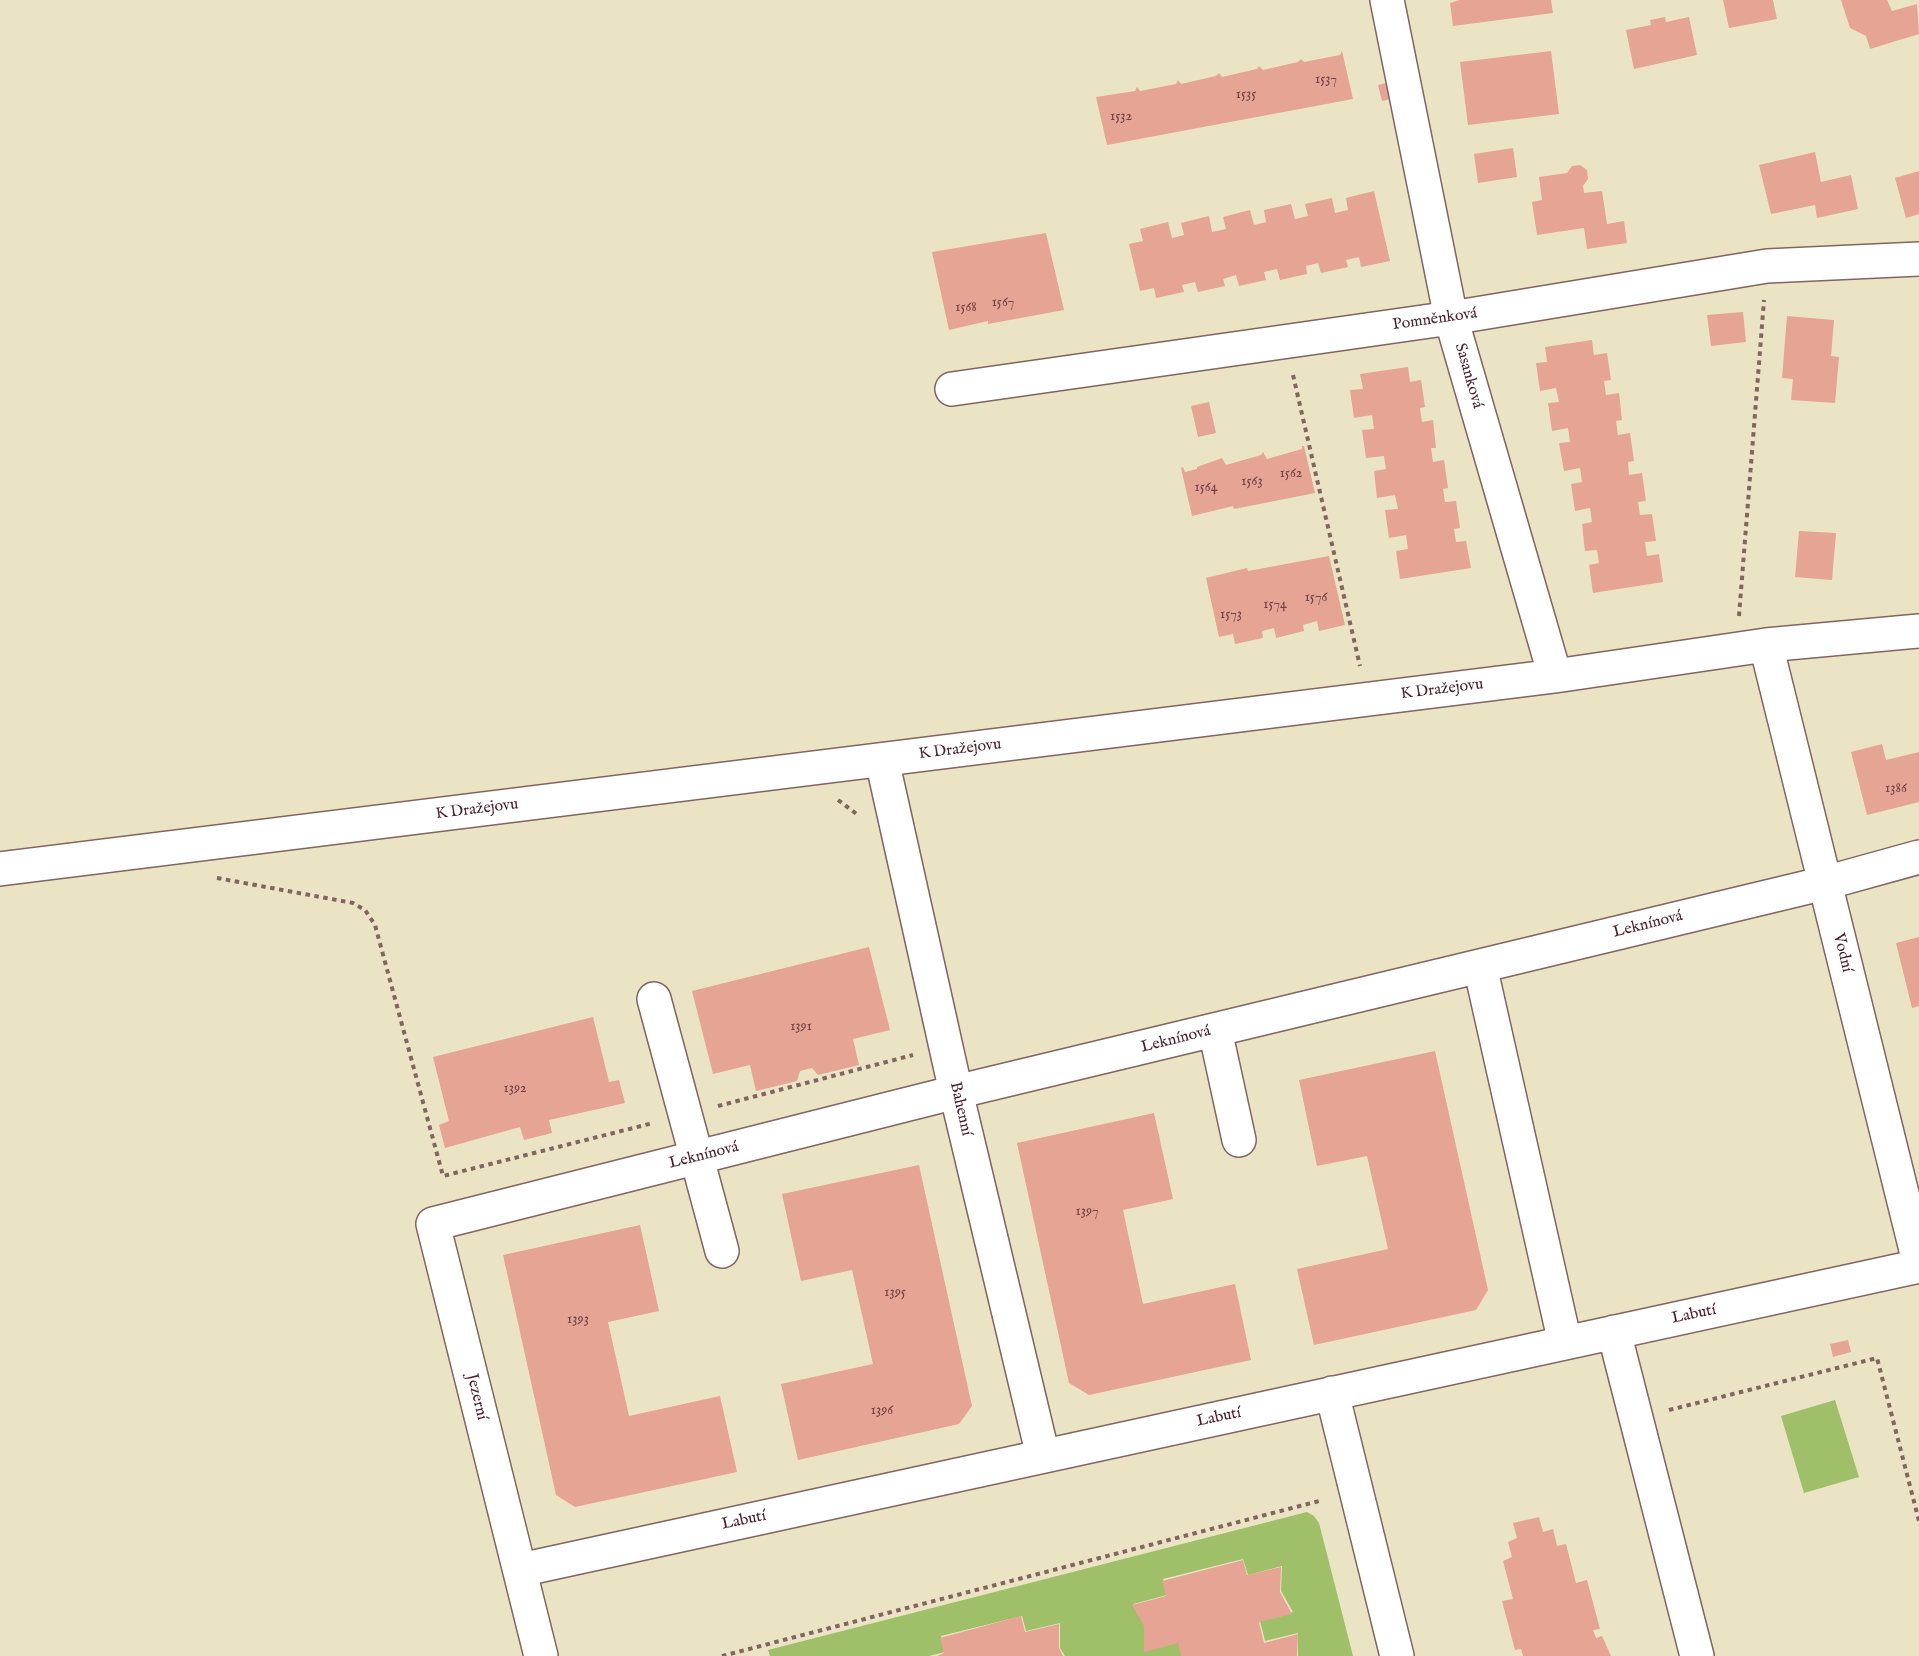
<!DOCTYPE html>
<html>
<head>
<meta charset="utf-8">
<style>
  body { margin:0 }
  canvas { display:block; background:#eae4c4 }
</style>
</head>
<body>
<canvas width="1919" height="1656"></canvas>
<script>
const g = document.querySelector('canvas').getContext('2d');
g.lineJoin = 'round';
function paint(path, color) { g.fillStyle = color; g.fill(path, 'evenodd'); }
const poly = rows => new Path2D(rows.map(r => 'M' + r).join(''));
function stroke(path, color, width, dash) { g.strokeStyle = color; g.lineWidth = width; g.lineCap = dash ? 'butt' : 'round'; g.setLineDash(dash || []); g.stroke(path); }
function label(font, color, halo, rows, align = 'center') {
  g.font = font + ' "IM FELL English",serif'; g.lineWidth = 4.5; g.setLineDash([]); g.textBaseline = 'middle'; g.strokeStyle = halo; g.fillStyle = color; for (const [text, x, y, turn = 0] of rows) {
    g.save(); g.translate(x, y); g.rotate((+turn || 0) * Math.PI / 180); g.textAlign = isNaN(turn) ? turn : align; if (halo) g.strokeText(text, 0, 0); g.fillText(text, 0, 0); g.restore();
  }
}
paint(poly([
  [1835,1400,1859,1477,1804,1493,1781,1416],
  [1307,1512,1314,1516,1319,1523,1353,1656,1298,1656,1298,1633,1265,1641,1260,1621,1293,1612,1281,1591,1282,1566,1248,1575,1243,1559,1163,1579,1167,1595,1133,1604,1145,1626,1179,1642,1182,1656,1065,1656,1060,1648,1060,1623,1026,1631,1022,1616,941,1636,945,1652,929,1656,770,1656,768,1650]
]), '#9fbf68');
paint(poly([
  [1460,0,1551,0,1553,13,1453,26,1450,3],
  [1723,0,1773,0,1777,19,1729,28],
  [1841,0,1887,0,1892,11,1917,4,1919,34,1870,49,1866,36,1850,28],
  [1665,17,1666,22,1689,17,1697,55,1634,69,1626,30,1651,25,1650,20],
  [1342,51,1353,99,1107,145,1096,97,1135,91,1137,87,1140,91,1176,84,1178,80,1181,84,1216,76,1219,73,1222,77,1257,69,1259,66,1263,70,1298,62,1301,59,1304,62,1340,55],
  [1551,51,1559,114,1468,125,1460,62],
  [1387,83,1391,99,1382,101,1378,85],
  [1513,148,1517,177,1478,183,1474,154],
  [1815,152,1821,182,1851,175,1858,209,1817,218,1815,205,1771,214,1759,165],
  [1580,165,1587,170,1588,179,1583,186,1584,193,1602,191,1607,224,1624,221,1627,243,1587,249,1584,228,1537,235,1532,202,1542,200,1539,177,1567,173,1572,166],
  [1919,171,1919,214,1906,218,1895,178],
  [1374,191,1390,261,1361,267,1359,257,1346,260,1348,267,1321,273,1318,263,1306,266,1307,274,1280,280,1277,269,1264,272,1266,280,1239,286,1236,275,1223,279,1225,286,1198,292,1195,282,1182,285,1184,292,1156,298,1154,288,1140,291,1129,244,1143,241,1140,229,1168,222,1172,238,1184,235,1181,223,1209,216,1212,232,1226,229,1223,217,1250,210,1254,225,1266,222,1264,210,1291,204,1295,219,1308,216,1305,204,1332,198,1335,213,1348,210,1346,198],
  [1046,233,1064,310,988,324,988,321,949,330,932,252],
  [1743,312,1746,342,1711,346,1707,315],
  [1787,316,1834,320,1831,356,1839,357,1835,403,1791,400,1793,379,1782,378],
  [1592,340,1594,355,1607,353,1611,380,1604,381,1606,395,1619,393,1622,420,1616,421,1618,435,1630,433,1634,461,1628,462,1629,475,1642,473,1646,501,1638,502,1640,515,1652,514,1656,541,1645,542,1647,556,1659,554,1663,582,1593,593,1589,565,1599,563,1597,550,1585,551,1582,524,1592,522,1590,508,1575,511,1571,484,1582,482,1580,468,1564,471,1559,443,1570,442,1568,428,1552,431,1548,403,1559,402,1556,388,1540,391,1536,363,1547,362,1545,347],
  [1408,367,1410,382,1421,380,1425,407,1420,408,1422,422,1433,420,1436,448,1431,448,1433,462,1444,460,1448,488,1443,489,1445,502,1456,501,1460,528,1454,529,1456,542,1466,541,1471,568,1400,579,1396,551,1408,549,1406,535,1389,538,1385,510,1398,509,1395,495,1377,498,1374,471,1386,469,1384,456,1366,458,1362,430,1374,429,1372,415,1354,418,1350,390,1363,389,1360,374],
  [1209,402,1216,433,1198,437,1191,406],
  [1302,446,1304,446,1315,493,1234,509,1233,506,1192,516,1181,468,1183,467,1185,472,1197,469,1197,467,1222,458,1226,465,1261,455,1263,452,1267,459,1302,449],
  [1799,531,1836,533,1832,580,1795,577],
  [1329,556,1345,625,1319,631,1317,621,1303,625,1304,631,1276,638,1274,628,1262,631,1263,638,1235,644,1233,634,1219,637,1206,578,1247,568,1248,571],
  [1882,744,1886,760,1919,752,1919,802,1867,815,1851,752],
  [1919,937,1919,1006,1912,1008,1896,943],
  [869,947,890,1030,853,1039,859,1065,818,1075,812,1068,800,1071,797,1081,756,1091,750,1065,713,1074,692,991],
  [593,1017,609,1082,619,1080,625,1103,549,1120,552,1133,524,1140,520,1127,445,1148,439,1125,449,1121,433,1057],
  [1435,1051,1488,1290,1476,1310,1314,1345,1297,1269,1388,1249,1367,1156,1317,1166,1299,1080],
  [1154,1113,1173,1199,1123,1210,1143,1304,1235,1284,1251,1360,1089,1395,1069,1383,1017,1143],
  [919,1165,972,1406,959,1424,798,1460,781,1384,873,1364,852,1270,801,1281,782,1194],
  [640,1225,659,1311,608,1322,629,1416,720,1396,737,1472,575,1507,556,1495,503,1255],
  [1848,1340,1851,1352,1833,1357,1830,1344],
  [1539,1517,1543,1532,1553,1529,1557,1546,1566,1544,1576,1583,1587,1580,1600,1629,1593,1630,1596,1638,1602,1636,1611,1656,1523,1656,1521,1649,1515,1650,1502,1601,1513,1599,1503,1561,1512,1557,1508,1542,1517,1538,1513,1523],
  [1243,1560,1247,1575,1281,1567,1280,1592,1292,1614,1259,1622,1264,1643,1298,1634,1297,1656,1181,1656,1178,1643,1144,1652,1144,1626,1132,1605,1166,1596,1162,1581],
  [1021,1616,1025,1632,1059,1624,1059,1648,1063,1656,937,1656,944,1653,940,1638]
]), '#e5a494');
const minor = poly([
  [1387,0,1451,318,1555,676],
  [952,389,1451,318,1767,266,1919,259],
  [1766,645,1919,1262],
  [882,760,956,1092,1043,1456],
  [0,869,1555,676,1766,645,1919,631],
  [1480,966,1565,1343],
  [654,999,722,1251],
  [1215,1030,1239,1140],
  [1614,1332,1697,1656],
  [1332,1393,1397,1656],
  [520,1570,1919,1266],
  [541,1656,433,1224,956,1092,1825,883,1919,857]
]);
stroke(minor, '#826461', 36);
stroke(poly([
  [1293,375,1360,666],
  [1739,616,1764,300],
  [838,800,858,815],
  [217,878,353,903,365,910,375,925,443,1176,653,1123],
  [718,1106,913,1055],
  [1669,1410,1877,1358,1919,1521],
  [722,1656,1323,1500]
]), '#826461', 4, [4.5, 4.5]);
stroke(minor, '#fff', 33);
label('14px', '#714045', null, [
  ["1537",1326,80],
  ["1535",1246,95],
  ["1532",1121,117],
  ["1567",1003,303],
  ["1568",966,308],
  ["1562",1291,474],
  ["1563",1252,482],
  ["1564",1206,488],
  ["1576",1316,598],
  ["1574",1275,605],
  ["1573",1231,615],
  ["1386",1896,789],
  ["1391",801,1027],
  ["1392",515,1089],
  ["1397",1087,1212],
  ["1395",895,1293],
  ["1393",578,1320],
  ["1396",882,1411]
]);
label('16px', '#4a1f2b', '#fff', [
  ["Pomněnková",1435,320,-8],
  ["Sasanková",1468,376,74],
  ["K Dražejovu",1442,690,-7],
  ["K Dražejovu",960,750,-7],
  ["K Dražejovu",477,810,-7],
  ["Leknínová",1648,925,-14],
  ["Vodní",1842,953,76],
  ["Leknínová",1176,1040,-14],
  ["Bahenní",960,1109,77],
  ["Leknínová",704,1156,-14],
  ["Labutí",1694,1315,-12],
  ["Jezerní",476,1397,76],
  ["Labutí",1219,1418,-12],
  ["Labutí",744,1521,-12]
]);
</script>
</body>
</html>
